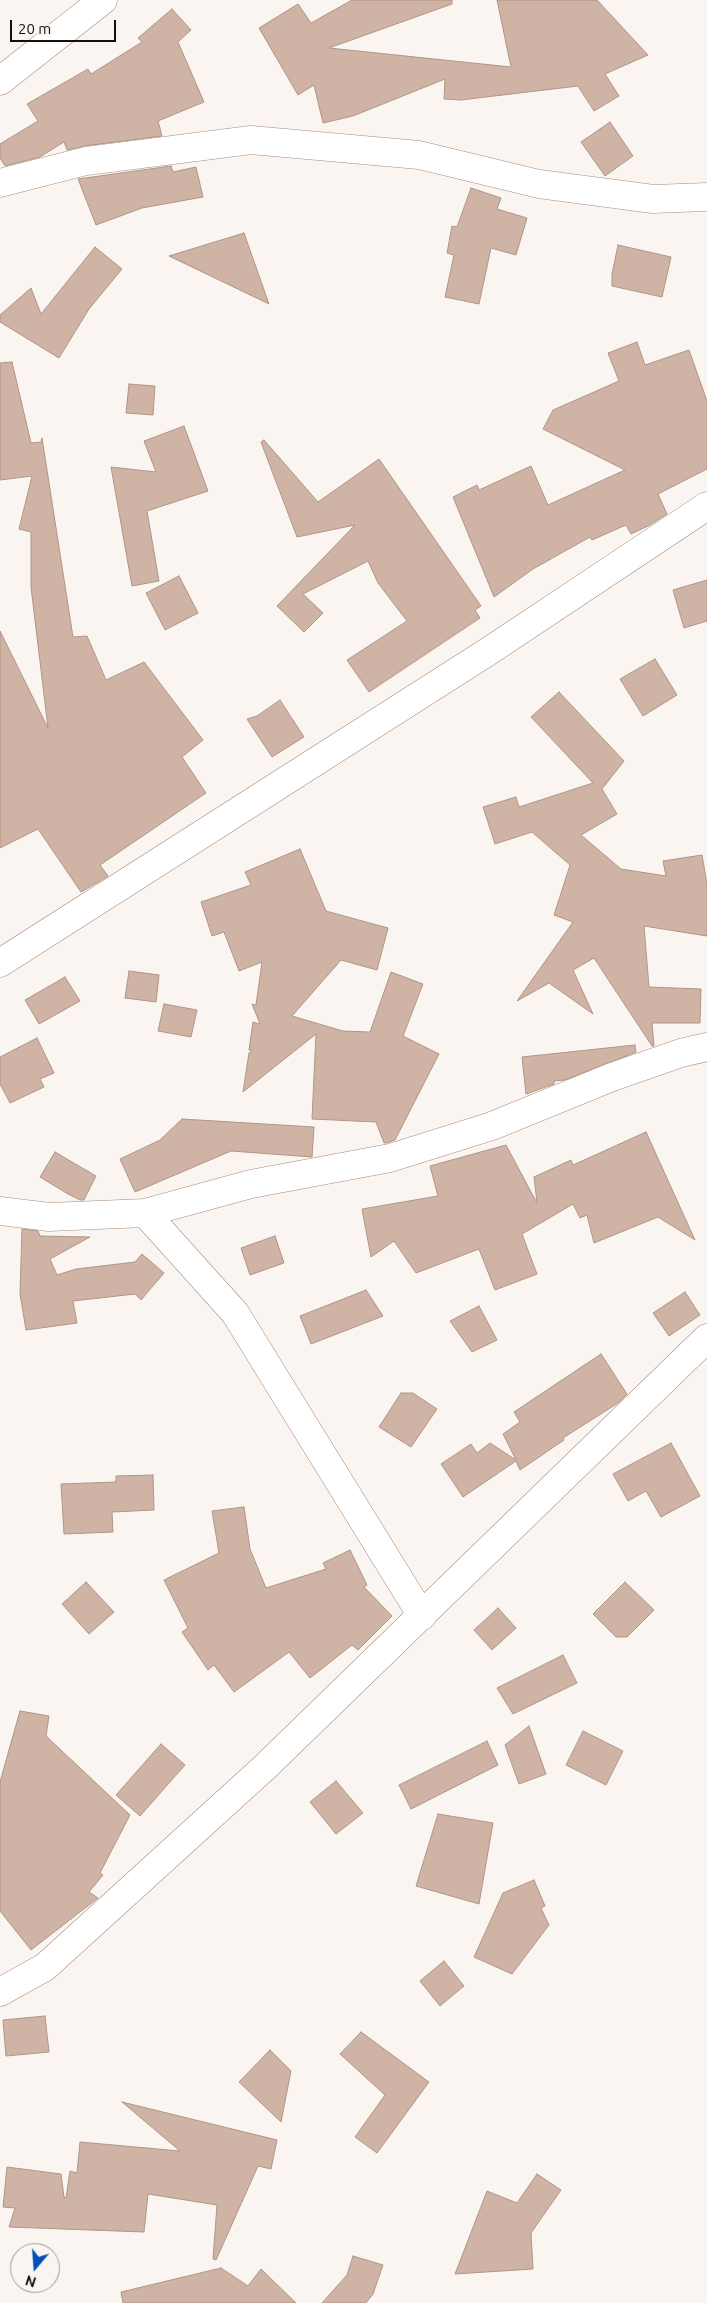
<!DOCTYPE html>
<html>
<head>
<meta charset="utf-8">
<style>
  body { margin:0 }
  #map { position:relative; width:707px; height:2303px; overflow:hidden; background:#fbf5f1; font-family:Ubuntu,sans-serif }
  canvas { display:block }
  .north { position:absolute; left:10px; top:2243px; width:50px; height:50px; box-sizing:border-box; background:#fbf5f1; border:1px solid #a09994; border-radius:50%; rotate:198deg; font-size:14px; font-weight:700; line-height:20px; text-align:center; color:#180e09 }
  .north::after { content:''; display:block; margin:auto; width:18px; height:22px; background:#014fb9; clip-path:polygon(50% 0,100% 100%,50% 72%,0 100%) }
  .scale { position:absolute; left:10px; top:20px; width:106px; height:22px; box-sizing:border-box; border:2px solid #180e09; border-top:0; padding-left:6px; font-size:15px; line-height:18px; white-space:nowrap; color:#180e09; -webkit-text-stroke:4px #fbf5f1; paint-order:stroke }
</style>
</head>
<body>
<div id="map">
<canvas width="707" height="2303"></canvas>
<div class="north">N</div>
<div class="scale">20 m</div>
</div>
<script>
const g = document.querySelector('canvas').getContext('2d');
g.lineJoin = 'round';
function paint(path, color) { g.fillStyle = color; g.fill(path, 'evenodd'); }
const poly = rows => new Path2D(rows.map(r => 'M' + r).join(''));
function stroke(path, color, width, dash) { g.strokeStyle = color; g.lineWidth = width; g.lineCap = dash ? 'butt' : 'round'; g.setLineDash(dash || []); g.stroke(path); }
const building = poly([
  [352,0,452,0,452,4,329,48,511,67,497,0,597,0,648,55,605,74,619,96,594,111,578,86,461,100,444,99,445,79,353,116,323,123,314,85,298,95,259,28,298,4,311,23,352,0],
  [172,9,191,30,178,42,204,102,158,121,162,136,84,146,67,150,64,142,40,157,5,166,0,158,0,144,38,121,27,104,88,69,91,74,142,42,138,38,172,9],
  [610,122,633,156,605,176,581,142,610,122],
  [171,166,173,172,196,167,203,197,142,208,96,225,78,179,171,166],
  [471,188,501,198,497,209,527,218,516,255,491,248,479,304,445,297,454,255,447,253,452,226,457,227,471,188],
  [244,233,269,304,169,256,244,233],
  [618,245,671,257,662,297,612,286,612,274,618,245],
  [95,247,122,269,89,309,59,358,0,322,0,315,31,288,41,314,95,247],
  [637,342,645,365,689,350,707,401,707,469,658,494,667,514,650,525,631,534,626,525,592,540,590,537,533,569,494,597,453,497,477,485,479,490,531,466,548,505,625,470,543,429,553,410,619,381,608,353,637,342],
  [12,362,31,443,41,442,42,438,73,637,87,636,106,680,144,662,203,740,182,757,206,793,100,865,108,876,81,892,38,829,0,848,0,631,48,728,31,587,31,532,19,529,32,476,0,480,0,363,12,362],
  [129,384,155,386,153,415,126,413,129,384],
  [184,426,208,491,147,511,159,581,132,586,111,467,156,472,144,441,184,426],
  [264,440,318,502,379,459,481,606,475,610,480,618,369,692,347,660,407,621,378,583,368,561,303,594,323,613,304,632,277,606,355,525,297,537,261,442,264,440],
  [179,576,198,613,165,630,146,593,179,576],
  [707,580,707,621,684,628,673,590,707,580],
  [655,659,677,695,643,716,620,679,655,659],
  [559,692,624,761,602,789,617,814,581,835,621,869,666,876,663,861,702,855,707,884,707,936,644,926,649,987,701,989,700,1023,652,1023,654,1046,652,1046,594,958,573,970,593,1014,549,983,517,1001,573,922,554,915,570,865,532,832,495,844,483,807,516,797,519,807,593,783,531,717,559,692],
  [280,700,304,737,272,757,247,719,257,716,280,700],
  [300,849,326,911,388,928,377,970,341,960,292,1016,343,1031,370,1032,391,972,423,984,403,1036,439,1054,395,1140,386,1143,384,1143,376,1122,312,1119,316,1034,243,1092,249,1053,252,1050,249,1050,253,1022,260,1024,252,1004,256,1005,262,962,239,971,224,932,212,936,201,902,251,885,245,872,300,849],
  [129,971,159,975,156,1002,125,998,129,971],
  [65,977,80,1001,39,1024,25,1000,65,977],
  [164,1004,197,1010,191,1037,158,1031,164,1004],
  [37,1038,54,1073,40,1079,44,1087,10,1103,0,1084,0,1057,37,1038],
  [635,1045,636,1052,565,1080,554,1081,554,1084,526,1094,522,1057,635,1045],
  [182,1119,314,1127,312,1157,231,1151,135,1192,120,1159,160,1140,182,1119],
  [646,1132,695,1240,658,1217,594,1243,587,1215,580,1218,573,1204,522,1234,537,1274,495,1290,479,1249,416,1273,394,1241,371,1257,362,1209,438,1196,430,1166,506,1145,537,1203,534,1177,571,1160,573,1165,646,1132],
  [55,1152,96,1176,84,1200,80,1200,68,1194,40,1177,55,1152],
  [22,1229,38,1231,40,1236,90,1237,50,1259,57,1275,76,1269,135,1262,142,1254,164,1273,141,1300,135,1294,73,1301,77,1323,26,1330,20,1294,22,1229],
  [275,1236,284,1263,250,1275,241,1248,275,1236],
  [366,1290,383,1316,311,1344,300,1316,366,1290],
  [685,1292,700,1315,669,1336,653,1313,685,1292],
  [479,1306,497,1340,472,1352,450,1321,479,1306],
  [601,1354,627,1394,618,1403,563,1438,564,1440,520,1470,516,1461,463,1497,441,1464,471,1444,477,1453,490,1443,516,1460,503,1434,520,1422,514,1412,601,1354],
  [401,1393,413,1393,437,1409,411,1447,379,1427,401,1393],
  [671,1443,700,1496,661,1517,646,1491,628,1501,613,1474,671,1443],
  [153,1475,154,1510,112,1512,113,1532,64,1534,61,1484,116,1482,116,1476,153,1475],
  [244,1507,250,1549,266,1588,326,1569,323,1563,350,1550,367,1585,364,1587,392,1616,358,1650,352,1645,310,1678,289,1652,234,1692,214,1665,208,1670,182,1632,188,1628,164,1580,219,1553,212,1511,244,1507],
  [86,1582,114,1612,89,1634,62,1604,86,1582],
  [625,1582,654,1610,627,1637,616,1637,593,1614,625,1582],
  [498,1608,516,1628,492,1650,474,1630,498,1608],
  [563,1655,577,1683,513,1714,497,1688,563,1655],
  [20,1711,49,1716,46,1736,130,1815,100,1873,103,1875,89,1892,98,1898,31,1950,0,1911,0,1782,20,1711],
  [529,1726,546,1774,519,1784,505,1745,529,1726],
  [583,1731,623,1751,606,1785,566,1765,583,1731],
  [487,1741,498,1765,411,1809,399,1785,487,1741],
  [161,1744,185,1765,140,1816,116,1795,161,1744],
  [336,1781,363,1813,336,1834,310,1802,336,1781],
  [438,1814,493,1823,479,1904,416,1886,438,1814],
  [534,1880,545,1906,541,1908,549,1925,512,1974,474,1957,503,1893,534,1880],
  [444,1961,464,1986,440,2006,420,1981,444,1961],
  [45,2016,49,2052,6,2056,3,2020,45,2016],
  [361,2032,429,2082,377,2153,355,2137,385,2095,340,2054,361,2032],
  [270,2050,291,2071,281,2122,239,2082,270,2050],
  [122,2102,277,2140,271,2169,258,2166,216,2260,213,2259,217,2205,148,2194,144,2232,9,2227,15,2208,3,2207,7,2167,61,2174,64,2197,66,2198,70,2171,77,2173,80,2142,180,2151,122,2102],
  [537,2174,561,2190,531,2233,533,2269,455,2274,487,2191,517,2203,537,2174],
  [353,2256,383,2265,373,2294,366,2303,322,2303,347,2275,353,2256],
  [221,2268,248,2286,261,2269,296,2303,123,2303,121,2292,221,2268]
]);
paint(building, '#cfb3a4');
stroke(building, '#b09586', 1);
const minor = poly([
  [0,81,103,0],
  [0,183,86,161,251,140,419,155,539,184,653,199,707,197],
  [0,963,489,651,707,506],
  [0,1211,49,1217,145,1213,251,1184,390,1158,492,1126,612,1077,681,1053,707,1047],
  [145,1213,235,1313,422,1616],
  [0,1992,45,1967,265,1767,707,1338]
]);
stroke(minor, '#a78c7d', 29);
stroke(minor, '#fff', 28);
</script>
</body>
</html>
